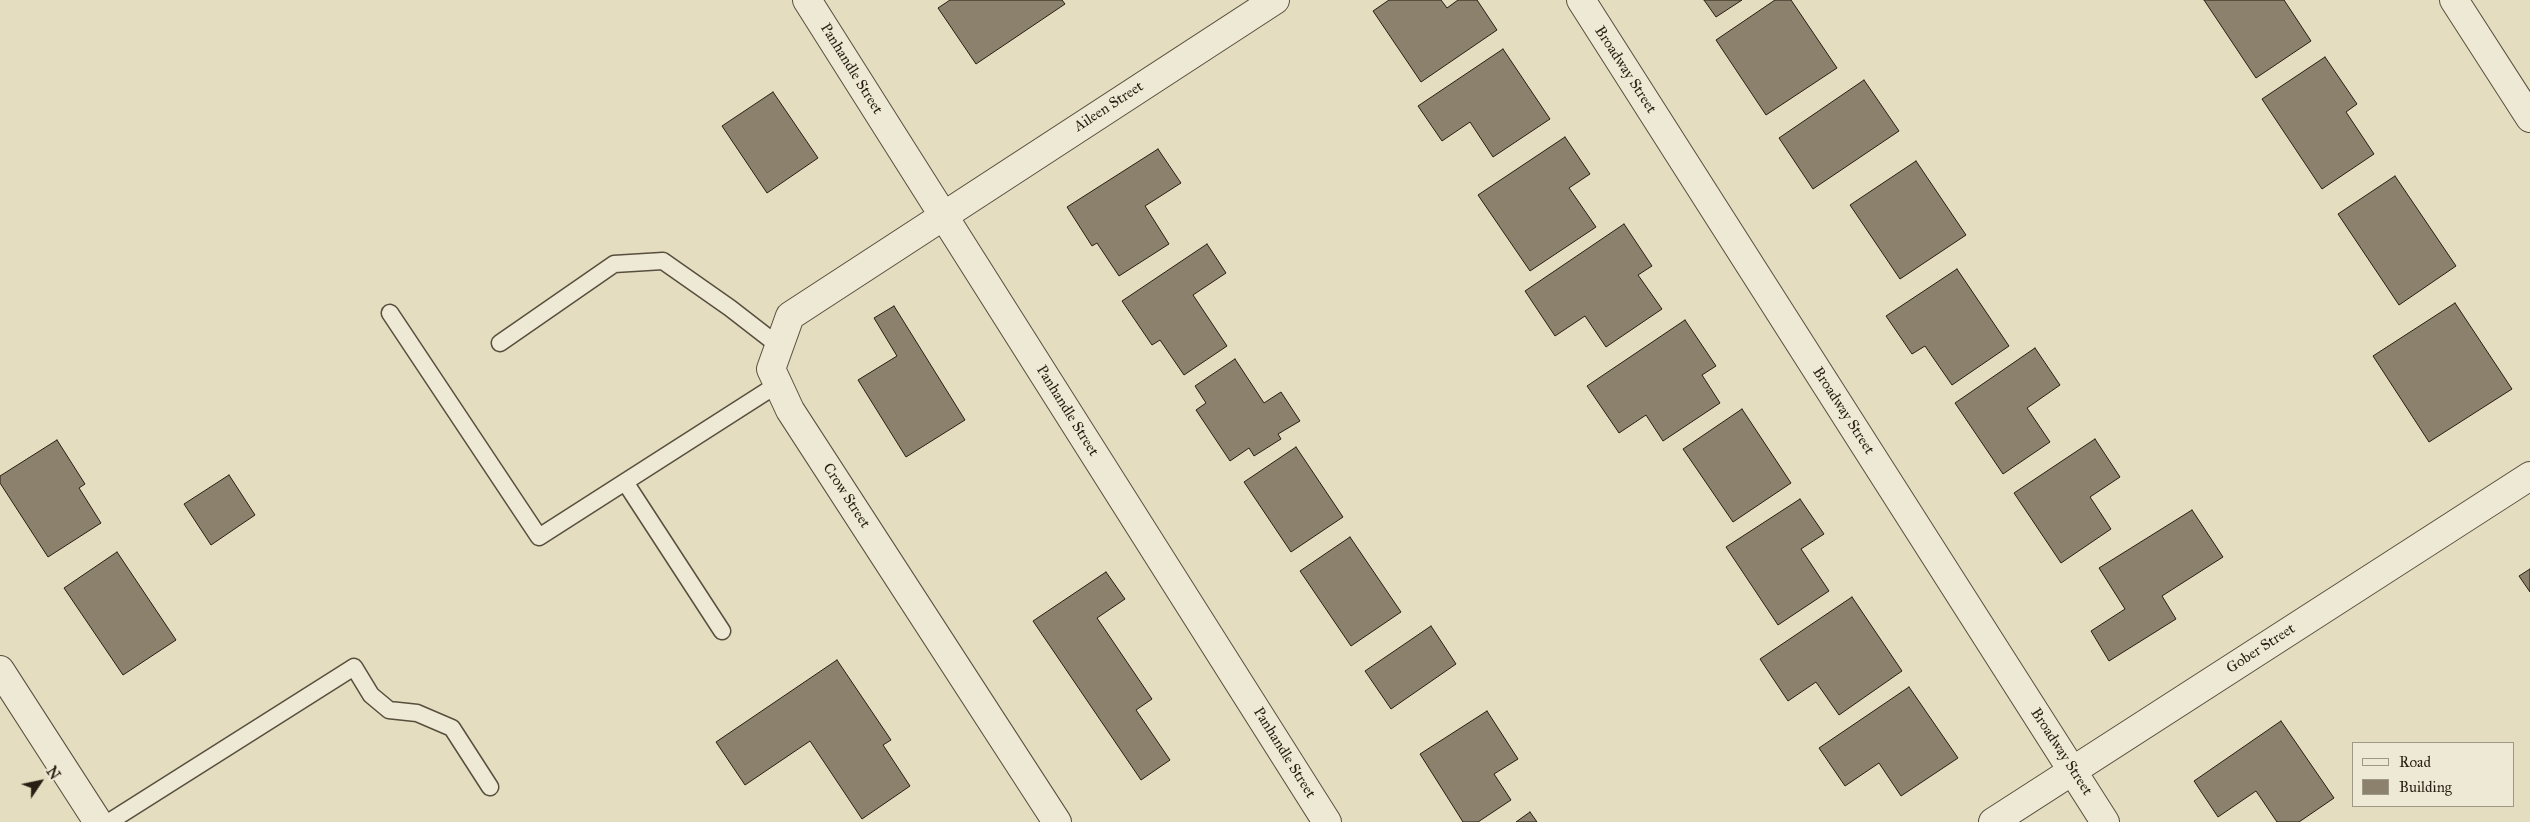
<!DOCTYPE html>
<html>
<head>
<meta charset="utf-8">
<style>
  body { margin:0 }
  #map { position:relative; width:2530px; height:822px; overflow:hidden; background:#e5ddbf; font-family:"IM FELL Great Primer",serif }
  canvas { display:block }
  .legend { position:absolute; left:2352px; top:742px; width:162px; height:65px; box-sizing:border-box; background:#eee9d5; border:1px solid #9f9887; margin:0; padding:6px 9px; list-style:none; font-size:15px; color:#291e13 }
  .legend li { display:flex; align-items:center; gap:10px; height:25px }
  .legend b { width:25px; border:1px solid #9f9887 }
  .north { position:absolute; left:15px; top:757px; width:50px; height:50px; -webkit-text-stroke:4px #eee9d5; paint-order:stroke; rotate:56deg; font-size:14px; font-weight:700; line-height:20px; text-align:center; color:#291e13 }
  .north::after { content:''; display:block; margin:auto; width:18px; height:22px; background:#291e13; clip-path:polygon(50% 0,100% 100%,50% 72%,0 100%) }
</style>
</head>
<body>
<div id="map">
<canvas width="2530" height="822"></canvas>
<ul class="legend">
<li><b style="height:6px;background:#eee9d5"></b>Road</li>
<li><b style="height:14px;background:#8b816c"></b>Building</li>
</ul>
<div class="north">N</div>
</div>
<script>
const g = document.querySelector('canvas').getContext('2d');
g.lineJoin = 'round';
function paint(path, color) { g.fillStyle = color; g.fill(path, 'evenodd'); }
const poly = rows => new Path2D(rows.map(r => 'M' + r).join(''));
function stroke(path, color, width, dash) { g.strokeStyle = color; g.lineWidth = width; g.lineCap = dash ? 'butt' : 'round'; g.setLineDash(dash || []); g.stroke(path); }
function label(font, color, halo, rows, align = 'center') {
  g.font = font + ' "IM FELL Great Primer",serif'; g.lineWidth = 4; g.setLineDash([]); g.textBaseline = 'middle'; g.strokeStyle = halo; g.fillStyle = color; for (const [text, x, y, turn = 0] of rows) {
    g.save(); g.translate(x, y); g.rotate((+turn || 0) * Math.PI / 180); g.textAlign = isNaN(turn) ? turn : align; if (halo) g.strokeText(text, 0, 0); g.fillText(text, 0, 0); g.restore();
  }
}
const building = poly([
  [950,0,1062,0,1065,4,976,64,938,8,950,0],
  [1389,0,1441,0,1447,8,1458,0,1477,0,1497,30,1421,82,1373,11,1389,0],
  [1704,0,1742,0,1716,17,1704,0],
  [1775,0,1791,0,1837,68,1766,115,1716,40,1775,0],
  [2204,0,2284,0,2311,41,2256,78,2204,0],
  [1503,49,1550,119,1493,157,1470,122,1442,141,1418,106,1503,49],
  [2325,57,2357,104,2346,112,2374,154,2322,189,2262,99,2325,57],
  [1864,80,1899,131,1813,189,1779,138,1864,80],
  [773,92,818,158,767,193,722,126,773,92],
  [1565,137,1590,174,1569,188,1596,227,1530,271,1478,195,1565,137],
  [1158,149,1181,183,1145,206,1169,244,1119,276,1097,243,1092,246,1067,207,1158,149],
  [1916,161,1966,235,1900,279,1850,205,1916,161],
  [2395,176,2456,266,2399,305,2338,214,2395,176],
  [1624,224,1652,266,1638,275,1662,309,1606,347,1585,316,1555,336,1525,291,1624,224],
  [1207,244,1226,273,1193,295,1227,346,1184,375,1160,340,1152,345,1122,301,1207,244],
  [1957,269,2009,346,1952,385,1925,346,1912,354,1886,316,1957,269],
  [2455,303,2512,389,2429,442,2373,356,2455,303],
  [894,306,965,420,906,457,858,380,897,356,874,318,894,306],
  [1685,320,1716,366,1702,375,1720,403,1663,441,1646,415,1619,433,1587,386,1685,320],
  [2035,348,2060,385,2027,408,2050,442,2003,474,1955,403,2035,348],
  [1235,359,1264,403,1281,392,1300,421,1278,434,1281,439,1254,456,1249,448,1230,461,1196,410,1206,403,1195,386,1235,359],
  [1742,409,1791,483,1733,522,1683,449,1742,409],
  [2095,439,2120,477,2090,497,2111,529,2061,563,2014,493,2095,439],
  [57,440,85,484,79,488,101,523,48,557,0,483,0,476,57,440],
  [1296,447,1343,517,1291,552,1244,482,1296,447],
  [229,475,255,515,211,545,184,504,229,475],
  [1800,499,1824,534,1801,549,1829,591,1778,625,1726,547,1800,499],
  [2192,510,2223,557,2162,596,2176,619,2109,661,2091,631,2125,609,2099,568,2192,510],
  [1350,537,1401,612,1351,646,1300,571,1350,537],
  [117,552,176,640,123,675,64,588,117,552],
  [2530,569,2530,592,2519,576,2530,569],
  [1106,572,1125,599,1097,618,1152,699,1136,710,1170,760,1141,780,1033,621,1106,572],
  [1852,597,1902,671,1839,715,1816,682,1788,701,1760,659,1852,597],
  [1431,626,1456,664,1391,709,1365,671,1431,626],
  [837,660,891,740,883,745,910,786,862,819,810,741,745,785,716,742,837,660],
  [1909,687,1958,758,1901,796,1879,763,1845,786,1819,748,1909,687],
  [1487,711,1518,759,1494,774,1511,800,1478,822,1463,822,1420,754,1487,711],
  [2281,721,2334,798,2299,822,2277,822,2256,791,2218,817,2194,781,2281,721],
  [1530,812,1537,822,1516,822,1530,812]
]);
paint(building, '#8b816c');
stroke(building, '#291e13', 1);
const lane = poly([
  [390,313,539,537,778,384],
  [500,343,614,264,663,261,730,308,779,346],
  [625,482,722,631],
  [109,822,354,667,371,695,389,710,417,713,452,728,490,787]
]);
const street = poly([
  [807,0,1327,822],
  [1581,0,2105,822],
  [2454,0,2530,118],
  [0,670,98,822],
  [1057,822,790,410,771,369,790,316,1275,0],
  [1993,822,2530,476]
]);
stroke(lane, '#584e3e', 19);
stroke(street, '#584e3e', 30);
stroke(lane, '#eee9d5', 16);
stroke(street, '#eee9d5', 28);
label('15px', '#291e13', '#eee9d5', [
  ["Panhandle Street",851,69,58],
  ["Broadway Street",1625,70,57],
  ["Aileen Street",1109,107,-33],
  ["Panhandle Street",1067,411,58],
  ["Broadway Street",1843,411,57],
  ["Crow Street",846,496,57],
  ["Gober Street",2261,649,-33],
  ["Broadway Street",2061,752,57],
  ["Panhandle Street",1284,753,58]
]);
</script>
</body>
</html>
